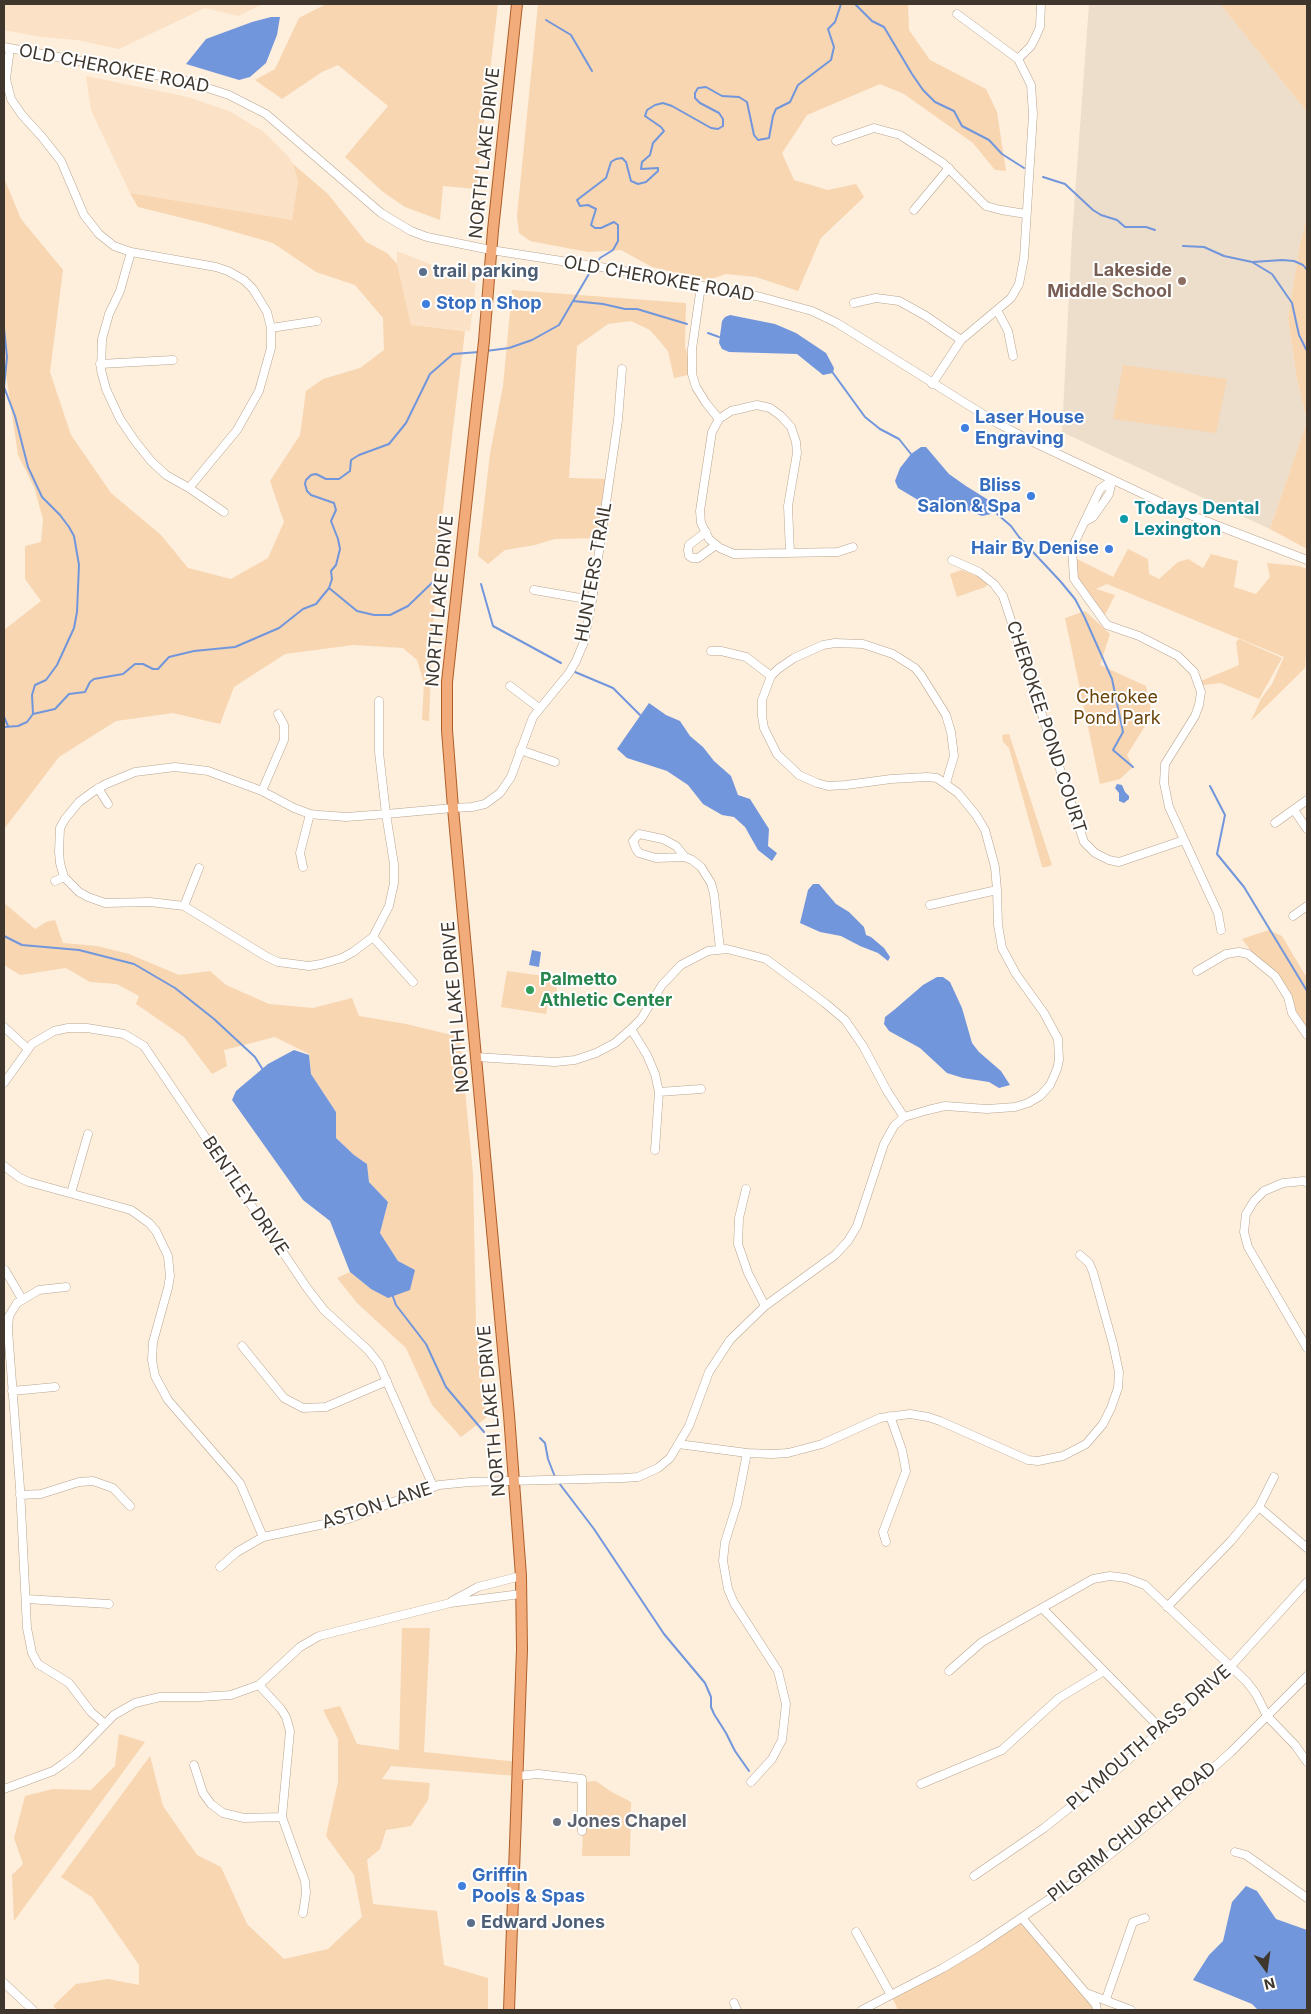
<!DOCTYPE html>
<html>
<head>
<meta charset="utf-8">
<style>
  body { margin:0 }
  #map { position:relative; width:1311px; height:2014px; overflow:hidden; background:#feeedc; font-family:Inter,sans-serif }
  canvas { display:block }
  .frame { position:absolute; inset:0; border:5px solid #3f372e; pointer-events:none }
  .north { position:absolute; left:1241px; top:1944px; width:50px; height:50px; -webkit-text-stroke:4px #fff; paint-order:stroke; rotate:166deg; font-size:14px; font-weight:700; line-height:20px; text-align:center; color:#3f372e }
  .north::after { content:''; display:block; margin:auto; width:18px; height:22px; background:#3f372e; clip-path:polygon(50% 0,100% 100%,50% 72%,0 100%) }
</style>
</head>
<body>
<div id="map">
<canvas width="1311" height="2014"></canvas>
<div class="frame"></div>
<div class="north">N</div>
</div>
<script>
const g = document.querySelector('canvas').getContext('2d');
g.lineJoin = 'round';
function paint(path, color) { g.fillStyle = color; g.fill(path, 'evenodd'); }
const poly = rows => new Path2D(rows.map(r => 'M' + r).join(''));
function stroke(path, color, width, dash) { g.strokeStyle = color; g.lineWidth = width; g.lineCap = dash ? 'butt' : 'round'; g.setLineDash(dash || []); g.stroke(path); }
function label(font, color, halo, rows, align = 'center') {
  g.font = font + ' Inter,sans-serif'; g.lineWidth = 4; g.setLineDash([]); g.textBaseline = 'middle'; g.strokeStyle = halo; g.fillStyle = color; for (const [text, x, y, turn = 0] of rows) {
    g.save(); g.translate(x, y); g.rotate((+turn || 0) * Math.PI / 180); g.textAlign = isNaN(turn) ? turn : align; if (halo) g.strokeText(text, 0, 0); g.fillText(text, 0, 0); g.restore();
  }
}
paint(poly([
  [4,4,263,4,238,16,205,8,119,49,77,40,41,37,4,30],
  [86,76,188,97,229,111,264,132,288,156,293,164,298,181,292,220,130,193,91,110],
  [397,251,437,267,477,274,470,331,411,325,397,264]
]), '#fbe1c5');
paint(poly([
  [1089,4,1220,4,1307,112,1307,216,1300,244,1288,318,1297,379,1307,421,1270,529,1062,432,1072,236]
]), '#edddcb');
paint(poly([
  [326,4,498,4,476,189,443,186,440,220,405,207,383,192,345,157,388,106,338,65,322,72,282,99,255,80,275,69,299,18],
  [538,4,908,4,909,30,930,60,986,89,997,112,1006,171,995,170,973,143,904,94,880,84,807,115,782,153,794,180,828,190,856,184,864,197,821,238,798,291,756,277,726,274,708,280,652,267,621,250,588,252,530,241,519,233,517,216],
  [1220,4,1307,4,1307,112],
  [293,164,328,194,366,242,387,253,397,264,411,325,465,331,438,551,432,644,429,721,422,720,424,683,417,660,403,648,353,645,285,654,234,687,220,724,173,713,116,721,59,757,4,829,4,630,41,601,25,579,25,546,41,542,43,519,34,487,18,455,4,360,4,178,21,219,63,270,50,372,71,435,111,493,161,535,188,568,231,579,268,558,284,522,270,481,300,435,306,391,323,379,360,368,384,350,383,318,355,285,316,272,273,243,207,224,138,207,130,193,292,220,298,181],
  [1307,216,1307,549,1270,529,1307,421,1297,379,1288,318,1300,244],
  [512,290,686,303,685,346,692,374,674,378,668,351,650,330,631,321,608,324,577,346,569,478,610,479,601,538,555,539,535,545,505,550,488,564,478,556,490,454,503,386],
  [1123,365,1227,379,1216,433,1113,419],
  [1128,549,1148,559,1149,574,1159,579,1178,562,1188,559,1203,568,1211,554,1238,561,1234,587,1256,594,1270,577,1267,563,1299,566,1307,569,1307,639,1305,668,1251,721,1261,699,1272,684,1284,657,1107,584,1096,589,1115,595,1104,617,1074,579,1073,557,1113,577],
  [962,570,979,577,988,584,985,587,957,597,950,574],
  [1085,611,1110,634,1100,665,1146,686,1152,715,1127,755,1133,767,1120,779,1100,784,1065,618],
  [1239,639,1282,658,1259,699,1221,683,1203,685,1201,681,1239,665,1236,642],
  [1009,734,1052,865,1046,867,1042,867,1009,748,1003,742,1002,735],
  [4,903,35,929,46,922,55,920,63,943,97,946,129,954,179,975,210,971,226,985,269,1004,313,1008,352,998,359,1016,406,1024,460,1037,473,1174,476,1323,486,1418,461,1437,432,1405,406,1348,358,1304,337,1278,350,1272,371,1289,398,1261,380,1233,388,1202,369,1182,367,1164,354,1155,336,1138,336,1112,311,1074,309,1054,275,1037,224,1050,227,1066,212,1074,184,1037,136,1004,139,996,117,984,90,982,66,968,20,975,4,965],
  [1269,930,1282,936,1305,975,1307,974,1307,1037,1301,1018,1242,939],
  [507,971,558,978,555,1003,548,1002,546,1014,501,1007],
  [402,1628,430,1628,424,1752,518,1762,517,1776,391,1766,382,1779,430,1783,428,1800,411,1826,386,1830,380,1849,367,1860,373,1904,437,1911,444,1965,488,1978,488,2010,140,2010,138,2009,57,2010,53,2006,76,1984,108,1979,139,1985,139,1965,92,1897,61,1877,150,1756,163,1806,197,1855,221,1867,247,1924,284,1959,328,1949,362,1917,354,1875,326,1836,338,1782,338,1739,323,1710,340,1706,357,1744,399,1750],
  [119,1734,145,1742,14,1921,12,1875,23,1864,14,1838,25,1796,53,1789,91,1790,115,1766],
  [596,1781,610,1791,631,1802,630,1856,582,1856,585,1782],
  [1022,1918,1097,2010,898,2010,891,1995]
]), '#f7d6b1');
paint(poly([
  [271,17,280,17,277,35,266,63,250,77,239,80,186,64,206,39,252,22],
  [730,315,775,324,796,333,826,353,834,368,833,373,823,375,797,354,729,352,722,349,719,343,722,321,725,317],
  [921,447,926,447,949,474,966,486,990,501,995,506,996,513,982,516,959,507,933,509,898,488,895,481,900,468,911,454],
  [649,703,666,715,680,721,690,736,703,747,714,761,731,776,738,795,750,799,769,829,768,846,777,853,772,861,758,850,745,827,734,817,722,815,703,804,688,785,667,771,627,758,617,749],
  [1117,784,1122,785,1125,792,1129,796,1129,799,1124,803,1119,801,1119,793,1115,788],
  [813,884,819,884,836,904,849,912,864,927,866,935,871,937,884,948,890,957,888,961,878,953,860,946,841,936,820,932,800,923,808,890],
  [532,950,541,952,539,967,529,965],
  [937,977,943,977,950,982,962,1008,972,1043,979,1052,1001,1071,1010,1085,999,1088,989,1082,963,1078,947,1073,920,1048,889,1031,884,1024,885,1017,894,1010,923,985],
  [294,1050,309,1055,311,1074,336,1112,336,1138,354,1155,367,1164,369,1182,388,1202,380,1233,398,1261,415,1270,410,1290,388,1298,371,1289,350,1272,330,1221,303,1200,232,1100,236,1091,268,1064],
  [1246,1886,1257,1891,1276,1919,1307,1930,1307,2010,1258,2010,1252,2004,1193,1980,1209,1955,1223,1941,1232,1902]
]), '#7296dc');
stroke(poly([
  [855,4,872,21,884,27,912,74,923,90,935,102,954,111,962,126,989,140,1002,154,1024,168],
  [546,20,571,35,592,71],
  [1043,177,1065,184,1093,210,1101,215,1117,220,1125,227,1146,227,1155,230],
  [1183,246,1204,247,1224,256,1252,262,1272,274,1292,303,1299,335,1307,351],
  [1253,262,1282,260,1294,261,1303,265,1307,270],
  [596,264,600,258,613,250,618,241,618,225,614,222,601,228,595,228,591,225,596,209,588,205,580,206,577,200,606,178,611,162,616,159,622,158,626,162,631,181,638,184,646,182,658,171,658,168,641,169,642,162,650,155,653,143,664,131,661,127,645,116,647,110,655,105,663,103,672,106,711,128,718,129,723,126,723,119,719,113,700,103,695,98,695,93,698,88,706,87,722,96,739,97,747,102,754,135,758,140,769,138,773,116,776,109,790,102,798,85,831,60,834,47,828,29,835,22,841,4],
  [573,301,603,304,625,309,637,309,687,324],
  [4,328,7,357,4,387,15,416,28,467,42,497,60,515,69,527,74,536,79,565,77,612,74,628,57,665,46,680,35,685,32,695,33,714],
  [708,333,719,337],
  [486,351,509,348,532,340,559,325,593,267],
  [833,373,865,417,880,429,899,439,911,454],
  [996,513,1011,526,1019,537,1061,582,1075,599,1084,616,1112,679,1123,732,1113,750,1133,767],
  [481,584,493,626,561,663],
  [329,588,357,611,374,615,390,615,408,606,436,579],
  [575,672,613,688,640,715],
  [4,717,8,726],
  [4,727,18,726,27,722,33,714,55,709,69,694,85,692,90,682,94,679,123,674,135,664,143,664,153,669,158,669,169,657,194,651,235,647,279,628,303,609,316,604,329,588,332,579,331,571,336,565,340,549,338,539,331,521,336,510,334,503,311,495,307,491,305,484,306,480,311,475,316,474,326,479,339,479,350,471,351,460,359,455,389,444,406,423,430,374,453,354,479,352],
  [1210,786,1225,815,1217,854,1244,887,1307,991],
  [4,936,22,945,79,950,134,964,175,988,214,1019,255,1057,263,1070],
  [392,1294,396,1305,426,1344,446,1387,484,1432],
  [540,1438,545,1443,548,1459,555,1477],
  [559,1483,594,1529,664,1634,705,1683,711,1697,711,1707,714,1714,726,1733,735,1751,749,1771]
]), '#7296dc', 2);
const minor = poly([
  [4,47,183,80,229,95,266,114,381,213,411,231,427,237,491,250,613,269,761,297,812,311,837,323,997,423,1037,444,1177,510,1307,560],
  [10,48,6,79,11,99,22,115,42,137,61,161,84,215,99,234,114,246,131,252,216,267,228,271,244,280,253,289,267,312,271,328,271,348,259,391,237,430,189,488],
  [1018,59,1031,46,1036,36,1040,27,1041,4],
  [836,141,874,128,900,135,943,163,986,206,1001,210,1026,214],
  [914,210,949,168],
  [131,252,120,291,109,314,102,339,101,370,106,389,120,419,135,441,151,461,166,475,189,488,224,512],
  [701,286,692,349,692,374,696,387,706,403,719,419],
  [854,303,876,298,899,301,926,316,961,340],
  [997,310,1008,331,1013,356],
  [271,328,317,321],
  [100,364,173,360],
  [932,384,961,340,1011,298,1019,284,1024,258,1033,114,1031,85,1018,59,957,14],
  [1112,480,1100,489,1072,548,1074,579,1107,625,1139,636,1178,656,1194,672,1201,692,1199,705,1195,716,1165,764,1164,783,1169,807,1218,913,1221,930],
  [1086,521,1093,517,1105,500,1109,494,1112,480],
  [706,532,689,545,688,550,689,556,692,558,698,558,716,545],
  [790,553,788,506,797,453,796,442,791,427,781,416,770,408,757,405,731,411,719,419,712,432,700,511,701,523,709,539,720,548,734,554,838,552,853,547],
  [952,560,979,572,994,584,1003,596,1084,842,1095,853,1109,860,1119,862,1184,840],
  [534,590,592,600],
  [711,651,721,651,746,657,771,676],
  [510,686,539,708],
  [379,701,379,752,386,814,394,864,394,883,389,906,373,937,353,952,342,958,321,964,309,966,278,962,267,957,184,906,150,902,105,903,88,897,79,892,64,877,60,863,59,852,60,828,65,819,79,802,94,791,106,784,135,772,175,767,208,771,262,791,294,808,310,814,320,815,346,817,386,814,453,808,472,807,485,804,500,793,511,777,533,717,569,673,576,661,584,642,592,600,618,420,622,369],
  [520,750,555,762],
  [98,788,108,804],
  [262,791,284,740,284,725,278,714],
  [1294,810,1307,829],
  [1275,823,1307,800],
  [685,857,676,846,663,839,639,834,633,841,636,849,639,853,656,858,685,857,692,860,701,867,711,883,714,894,720,949],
  [303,867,300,853,310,814],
  [55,881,64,877],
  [930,905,997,890],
  [184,906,199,868],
  [1293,916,1307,906],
  [373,937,413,982],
  [1197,971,1226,954,1239,952,1248,954,1275,976,1288,997,1292,1013,1307,1035],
  [4,1027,28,1049],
  [631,1029,647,1055,655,1074,659,1092,655,1150],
  [476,1057,555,1062,575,1060,596,1053,615,1043,631,1029,641,1019,662,985,681,965,708,951,727,949,766,959,825,1003,845,1020,863,1046,887,1091,904,1117],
  [4,1083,32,1044,54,1031,68,1028,87,1028,124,1034,144,1046,307,1288,324,1310,368,1350,379,1364,433,1486],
  [659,1092,701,1089],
  [4,1166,20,1178,29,1182,131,1210,149,1223,156,1231,168,1256,170,1276,168,1288,153,1342,152,1360,155,1376,168,1400,240,1483,263,1537],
  [1307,1183,1304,1181,1283,1183,1264,1191,1254,1201,1246,1214,1244,1232,1248,1247,1307,1348],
  [746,1189,739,1218,738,1244,748,1273,765,1306],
  [71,1193,88,1134],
  [5,1270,22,1299],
  [66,1287,39,1290,17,1303,9,1316,8,1330,20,1488,27,1628,32,1653,38,1664,69,1683,91,1712,105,1724],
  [242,1346,284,1398,303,1408,326,1407,387,1381],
  [12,1391,55,1387],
  [678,1444,747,1453,772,1454,788,1453,822,1444,880,1418,910,1414,928,1417,940,1421,1028,1460,1038,1461,1063,1456,1086,1444,1103,1424,1111,1408,1118,1388,1119,1372,1113,1344,1093,1272,1089,1263,1080,1255],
  [747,1453,737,1504,725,1542,723,1561,728,1589,734,1603,778,1671,786,1704,782,1740,772,1759,751,1782],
  [20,1495,41,1494,79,1482,93,1481,113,1488,130,1506],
  [1259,1507,1307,1548],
  [886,1542,883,1532,906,1471,902,1450,890,1416],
  [220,1567,237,1552,263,1537,348,1519,439,1485,470,1482,624,1478,638,1477,658,1468,670,1458,689,1426,709,1372,730,1340,765,1306,835,1255,848,1241,857,1226,884,1144,894,1126,904,1117,928,1110,945,1106,987,1109,1015,1107,1028,1103,1040,1096,1050,1085,1057,1069,1059,1060,1058,1039,1044,1013,1016,974,1002,948,998,925,997,890,995,867,985,830,976,815,958,793,937,778,927,777,891,779,846,785,828,786,817,783,799,775,777,754,764,728,762,716,762,700,771,676,778,669,794,658,823,645,835,643,863,644,893,654,915,668,921,675,946,715,951,732,954,756,946,783],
  [26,1599,109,1604],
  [452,1601,478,1587,521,1576],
  [1167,1607,1231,1541,1259,1507,1274,1477],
  [1042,1608,1162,1730],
  [949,1671,982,1642,1093,1579,1110,1576,1126,1578,1145,1585,1247,1682,1256,1694,1267,1716,1295,1745,1307,1762],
  [259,1685,281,1709,286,1717,290,1731,282,1817,305,1881,306,1893,303,1913],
  [194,1765,203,1793,211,1804,223,1813,244,1818,282,1817],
  [517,1776,538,1774,582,1779,582,1831],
  [921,1784,1002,1750,1059,1698,1104,1671],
  [4,1789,53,1771,63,1764,76,1754,114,1715,135,1703,160,1697,200,1697,231,1695,259,1685,300,1647,319,1636,450,1603,521,1594],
  [1235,1852,1246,1855,1307,1898],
  [974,1876,1044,1828,1118,1769,1231,1666,1307,1582],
  [1022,1918,1096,2005,1097,2010],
  [856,1932,891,1995],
  [4,1983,33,2010],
  [1086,1993,1131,2010],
  [1106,1999,1133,1922,1145,1918],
  [734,2003,737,2010],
  [862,2010,943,1968,978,1947,1079,1879,1167,1809,1231,1752,1307,1676]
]);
const major = poly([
  [509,2010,522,1649,521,1576,509,1415,453,808,447,730,447,682,484,341,493,230,517,4]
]);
stroke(minor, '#b8a590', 9);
stroke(major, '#ae5f28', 12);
stroke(minor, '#fff', 8);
stroke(major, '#f2ac7c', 10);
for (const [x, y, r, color] of [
  [423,272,5,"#5c6f8a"],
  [1182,281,5,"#8d6e63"],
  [426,304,5,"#3f7fe0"],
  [965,428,5,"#3f7fe0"],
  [1031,496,5,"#3f7fe0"],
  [1124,519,5,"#0f9aa8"],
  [1109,549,5,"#3f7fe0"],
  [530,990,5,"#2e9e5b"],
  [557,1822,5,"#6b7280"],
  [462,1886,5,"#3f7fe0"],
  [471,1923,5,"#5c6f8a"]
]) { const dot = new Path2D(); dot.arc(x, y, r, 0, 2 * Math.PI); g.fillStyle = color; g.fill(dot); stroke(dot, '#fff', 2); }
label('18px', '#3f372e', '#fff', [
  ["OLD CHEROKEE ROAD",114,69,11],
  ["NORTH LAKE DRIVE",485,153,-84],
  ["OLD CHEROKEE ROAD",659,279,10],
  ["HUNTERS TRAIL",594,572,-80],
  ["NORTH LAKE DRIVE",440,601,-85],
  ["CHEROKEE POND COURT",1046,727,72],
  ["NORTH LAKE DRIVE",456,1007,-95],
  ["BENTLEY DRIVE",245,1196,56],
  ["NORTH LAKE DRIVE",492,1411,-95],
  ["ASTON LANE",377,1506,-18],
  ["PLYMOUTH PASS DRIVE",1149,1738,-41],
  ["PILGRIM CHURCH ROAD",1132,1832,-39]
]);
label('bold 18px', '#785e54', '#fff', [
  ["Lakeside",1172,271],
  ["Middle School",1172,292]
], 'right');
label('bold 18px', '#4e5e75', '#fff', [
  ["trail parking",433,272],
  ["Edward Jones",481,1923]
], 'left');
label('bold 18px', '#366cbe', '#fff', [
  ["Stop n Shop",436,304],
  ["Laser House",975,418],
  ["Engraving",975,439],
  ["Bliss",1021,486,"right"],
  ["Salon & Spa",1021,507,"right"],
  ["Hair By Denise",1099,549,"right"],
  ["Griffin",472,1876],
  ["Pools & Spas",472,1897]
], 'left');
label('bold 18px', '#0d838f', '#fff', [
  ["Todays Dental",1134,509],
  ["Lexington",1134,530]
], 'left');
label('18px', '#6b440b', '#fff', [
  ["Cherokee",1117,698],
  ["Pond Park",1117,719]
]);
label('bold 18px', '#27864d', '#fff', [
  ["Palmetto",540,980],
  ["Athletic Center",540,1001]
], 'left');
label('bold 18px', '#5b616d', '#fff', [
  ["Jones Chapel",567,1822]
], 'left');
</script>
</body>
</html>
